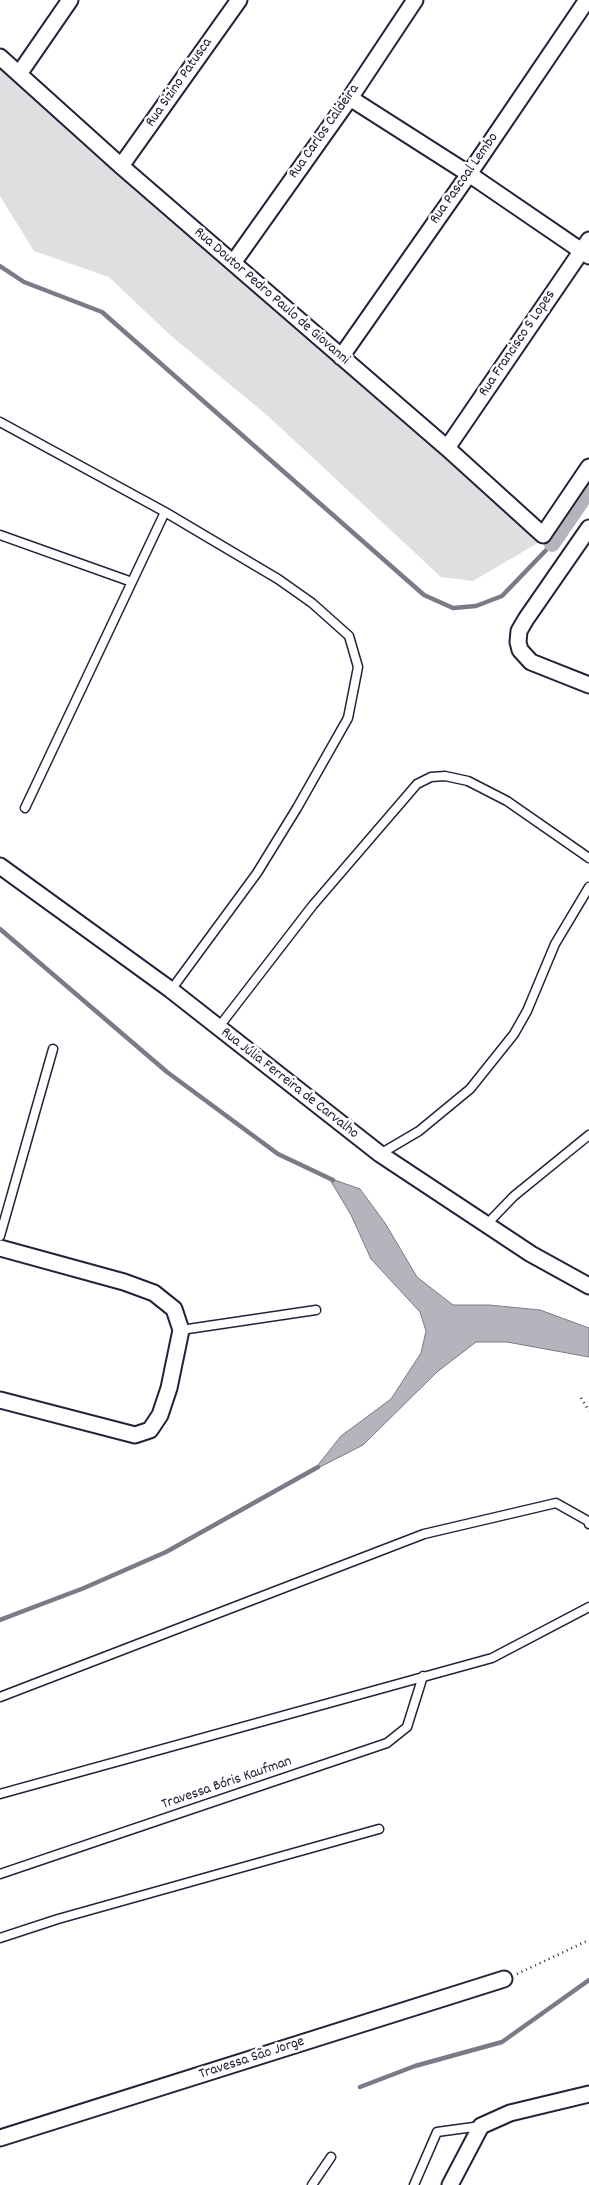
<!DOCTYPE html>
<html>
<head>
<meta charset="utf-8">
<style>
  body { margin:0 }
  canvas { display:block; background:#fff }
</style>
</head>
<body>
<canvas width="589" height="2185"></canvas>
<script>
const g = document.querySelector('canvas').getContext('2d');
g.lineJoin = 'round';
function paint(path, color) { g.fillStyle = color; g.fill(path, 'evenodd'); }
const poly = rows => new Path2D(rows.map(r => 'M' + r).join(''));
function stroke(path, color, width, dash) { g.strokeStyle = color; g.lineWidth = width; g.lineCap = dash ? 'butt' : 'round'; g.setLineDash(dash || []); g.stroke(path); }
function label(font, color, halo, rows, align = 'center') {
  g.font = font + ' Dekko,sans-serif'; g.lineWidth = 5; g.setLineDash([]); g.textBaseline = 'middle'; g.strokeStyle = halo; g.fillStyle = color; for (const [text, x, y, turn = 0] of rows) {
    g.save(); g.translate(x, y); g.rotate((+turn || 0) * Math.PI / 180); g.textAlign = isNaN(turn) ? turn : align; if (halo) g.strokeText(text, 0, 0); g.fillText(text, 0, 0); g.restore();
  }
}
paint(poly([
  [0,57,546,538,473,581,441,577,268,416,170,335,109,277,34,251,0,196]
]), '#dfdfe2');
const water = poly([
  [329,1178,360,1189,385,1223,417,1277,453,1305,489,1305,540,1310,589,1328,589,1357,507,1342,476,1342,437,1372,363,1445,314,1470,341,1436,391,1399,421,1353,426,1331,420,1312,371,1259,351,1215,329,1178]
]);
paint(water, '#b4b4bc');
stroke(water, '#7a7a88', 1);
stroke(poly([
  [0,266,24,282,102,312,424,595,453,608,476,606,502,596,552,544],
  [0,929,167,1072,278,1154,333,1180],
  [0,1620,84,1588,166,1552,318,1467],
  [360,2087,415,2066,502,2042,589,1980]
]), '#7a7a88', 4.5);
stroke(poly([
  [552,544,589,490]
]), '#b4b4bc', 16);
const service = poly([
  [0,422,165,512,278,579,312,603,349,636,358,667,348,718,297,808,257,873,171,990],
  [0,535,132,582],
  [25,808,165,512],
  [218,1028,313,905,417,784,431,777,445,776,468,781,507,801,589,858],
  [380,1154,419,1131,470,1089,514,1034,527,1011,555,944,589,887],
  [486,1225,514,1196,589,1135],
  [0,1236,53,1049],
  [181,1330,316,1310],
  [0,1697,424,1534,556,1503,588,1521,589,1524],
  [0,1794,492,1658,589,1607],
  [0,1874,387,1743,407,1727,423,1676],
  [0,1938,58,1919,379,1829],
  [312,2185,331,2157],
  [414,2185,437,2132,481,2126]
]);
const minor = poly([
  [0,57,121,166,447,448,543,535,589,467],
  [19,74,70,0],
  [350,98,469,174,589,256],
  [121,166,239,0],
  [233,263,350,98,415,0],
  [341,357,469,174,587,0],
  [447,448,589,240],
  [589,528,526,619,519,631,518,642,520,650,531,662,589,685],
  [0,866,171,990,380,1154,531,1254,589,1286],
  [0,1248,124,1282,154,1293,174,1309,181,1330,169,1388,160,1415,150,1430,135,1435,0,1400],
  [0,2138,504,1979],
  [450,2185,481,2126,510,2113,589,2094]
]);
stroke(service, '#22223b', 11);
stroke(minor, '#22223b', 19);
stroke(poly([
  [581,1398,589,1411],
  [517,1974,589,1940]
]), '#22223b', 2.5, [1, 4]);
stroke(service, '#fff', 8);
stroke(minor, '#fff', 15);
label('15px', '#22223b', '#fff', [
  ["Rua Sizino Patusca",180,83,-55],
  ["Rua Carlos Caldeira",325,132,-55],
  ["Rua Pascoal Lembo",465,179,-55],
  ["Rua Doutor Pedro Paulo de Giovanni",271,297,41],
  ["Rua Francisco S Lopes",518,344,-56],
  ["Rua Júlia Ferreira de Carvalho",289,1084,38],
  ["Travessa Bóris Kaufman",227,1784,-19],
  ["Travessa São Jorge",252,2059,-18]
]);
</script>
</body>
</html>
